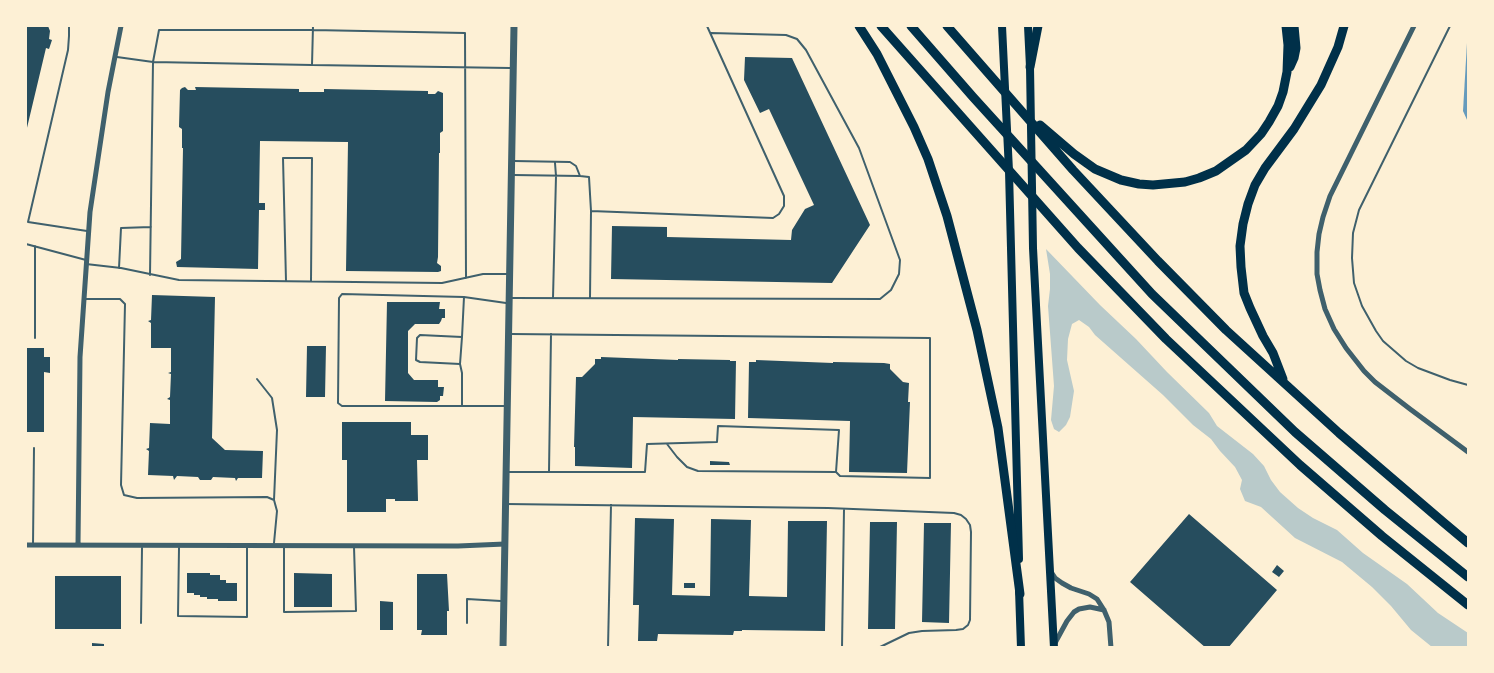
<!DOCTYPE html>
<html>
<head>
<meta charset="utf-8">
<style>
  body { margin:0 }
  #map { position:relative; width:1494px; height:673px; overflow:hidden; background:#fdf0d5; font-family:Overpass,sans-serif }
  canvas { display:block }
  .frame { position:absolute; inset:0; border:27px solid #fdf0d5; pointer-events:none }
</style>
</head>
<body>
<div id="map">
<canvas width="1494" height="673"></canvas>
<div class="frame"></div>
</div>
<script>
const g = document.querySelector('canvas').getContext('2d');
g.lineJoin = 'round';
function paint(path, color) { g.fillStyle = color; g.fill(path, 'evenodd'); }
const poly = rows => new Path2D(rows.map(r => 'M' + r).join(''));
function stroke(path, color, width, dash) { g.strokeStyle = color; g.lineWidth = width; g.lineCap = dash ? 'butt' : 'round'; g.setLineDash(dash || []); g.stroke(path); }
paint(poly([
  [1046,249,1100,305,1136,339,1167,372,1209,413,1217,426,1253,454,1264,466,1271,480,1280,492,1298,508,1313,518,1337,530,1363,553,1407,584,1438,613,1468,633,1468,647,1432,647,1411,630,1391,606,1372,587,1342,562,1295,538,1261,507,1245,501,1240,489,1242,480,1235,467,1220,451,1211,439,1193,425,1163,395,1095,335,1089,327,1079,320,1072,324,1068,339,1067,360,1074,391,1070,417,1066,425,1059,432,1054,429,1051,420,1054,386,1048,306,1050,289,1050,274]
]), '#b9caca');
paint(poly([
  [1468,38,1468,122,1463,111,1467,43]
]), '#669bbc');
paint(poly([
  [26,26,48,26,50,31,49,39,52,40,49,49,46,48,26,132],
  [745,57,792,58,870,225,832,283,611,279,612,226,667,227,667,237,791,240,792,230,805,209,814,205,769,109,760,113,744,80],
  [185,87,188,90,196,90,195,87,299,89,299,92,324,92,324,89,428,91,428,94,435,94,438,91,443,93,443,131,440,133,440,153,439,153,438,257,437,263,441,266,441,271,438,272,346,271,348,142,260,141,259,203,265,203,265,210,259,210,258,269,177,267,176,262,181,259,183,148,182,148,182,129,179,127,180,90,182,88],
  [152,295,215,297,212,438,225,450,263,451,262,478,238,478,236,481,235,478,213,477,211,480,200,480,198,477,177,476,174,480,173,476,148,475,149,451,146,449,149,448,150,423,170,424,170,400,167,399,170,397,171,374,168,373,171,372,171,348,151,348,151,323,148,321,151,320],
  [387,302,440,302,439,309,445,309,445,318,442,318,441,321,439,324,415,324,408,331,408,373,414,380,438,380,438,387,444,387,443,396,440,396,440,400,437,402,385,401],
  [307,346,326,346,325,397,306,397],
  [26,348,44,348,44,357,50,357,50,373,44,372,44,432,26,432],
  [601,357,678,360,678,359,730,360,730,361,736,361,735,419,633,417,632,468,575,466,575,447,574,447,576,377,582,377,595,364,595,359,601,359],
  [756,360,833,363,833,362,884,363,890,364,890,369,903,382,909,383,908,402,910,402,907,473,849,472,850,421,748,418,749,362,756,362],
  [342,422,411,422,411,435,428,435,428,460,417,460,418,501,395,501,395,499,386,499,386,512,347,512,347,460,342,460],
  [710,461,729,462,730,465,710,465],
  [1189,514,1277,590,1228,648,1206,648,1130,582],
  [635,518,674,519,672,595,710,596,711,519,751,520,749,596,787,597,788,521,827,521,825,631,742,630,742,631,734,631,733,635,658,634,657,641,638,641,639,605,633,605],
  [870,522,897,522,895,629,868,629],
  [924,523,951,523,949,623,922,622],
  [1277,565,1284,571,1279,577,1272,572],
  [187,573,210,573,210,575,220,575,220,580,226,580,226,583,237,583,237,601,218,601,218,599,207,599,207,597,200,597,200,595,194,595,194,593,187,593],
  [294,573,332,574,332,607,294,607],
  [417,574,447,574,449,611,447,611,447,635,421,635,422,630,417,630],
  [55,576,121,576,121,629,55,629],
  [684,583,695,583,695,588,684,588],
  [380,601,393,602,393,630,380,630],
  [92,643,104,644,104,648,92,648]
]), '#264d5e');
stroke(poly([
  [69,26,69,36,68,50,28,222,87,231],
  [1450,26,1359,210,1353,233,1352,258,1354,283,1362,306,1376,331,1383,341,1406,361,1418,368,1450,380,1468,385],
  [117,57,153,62,159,30,313,30,465,33,466,278],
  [312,65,510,68],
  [514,161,570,162,576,166,580,176,514,175],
  [580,176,589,177,591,211,773,218,779,214,784,206,784,196,707,26],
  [26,244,86,260],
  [35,246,35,338],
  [86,264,121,268,179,280,442,283,483,274,507,274],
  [119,268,121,228,151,227],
  [150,275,153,62,312,65,313,26],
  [286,281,283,158,312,158,311,281],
  [512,298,880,299,891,290,899,274,900,260,859,148,806,50,797,39,786,35,711,33],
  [553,298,556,176,555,163],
  [590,298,591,211],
  [84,299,120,299,125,304,121,485,124,495,137,498,267,497,274,500,277,511,274,543],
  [506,303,464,297,342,294,339,298,338,403,342,406,507,406],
  [462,337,420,335,417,338,416,360,420,362,460,364,462,337,464,297],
  [460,364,462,373,462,406],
  [257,379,272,398,277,430,274,500],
  [667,444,677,457,687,467,698,471,836,472],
  [509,472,645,472,647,444,717,442,718,426,839,430,836,472,840,476,930,478,930,338,511,334],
  [549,472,551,334],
  [506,504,828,508,954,513,961,515,966,519,970,525,971,532,970,620,968,625,963,629,956,630,922,631,909,633,878,648],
  [33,545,34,448],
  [179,548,178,616,247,617,247,547],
  [284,548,284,612,356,611,354,547],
  [141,623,142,548],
  [467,623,467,599,501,601],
  [608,648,611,505],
  [842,648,844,509]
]), '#3f606c', 2);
stroke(poly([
  [1414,26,1330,196,1323,217,1319,234,1317,252,1317,274,1320,290,1325,309,1334,329,1346,348,1364,371,1375,382,1410,409,1468,452],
  [26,545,458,546,505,544],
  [78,545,80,357,90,212,108,92,121,26],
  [1051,572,1055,578,1062,583,1071,588,1089,594,1097,599,1104,610,1109,622,1111,648],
  [1055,643,1067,621,1074,612,1079,609,1090,607,1104,610]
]), '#3f606c', 5);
stroke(poly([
  [503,648,514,26]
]), '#3f606c', 7);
stroke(poly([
  [1002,26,1009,171,1019,559],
  [1028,26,1030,67,1033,248,1054,648],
  [1019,590,1021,648]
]), '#003049', 8);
stroke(poly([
  [859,26,877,54,914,127,928,159,947,216,977,330,998,428,1020,594],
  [881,26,1078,248,1166,339,1300,465,1382,536,1468,605],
  [911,26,973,97,1152,294,1295,432,1385,510,1468,577],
  [947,26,1073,170,1158,261,1226,330,1339,433,1443,522,1468,543],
  [1030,67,1038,26],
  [1290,67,1294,58,1296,48,1294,26],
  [1040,125,1074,154,1095,169,1121,180,1139,184,1153,185,1185,182,1199,178,1216,171,1246,150,1261,134,1269,122,1278,106,1283,92,1287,72,1288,45,1286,26],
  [1283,379,1273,353,1263,336,1250,308,1244,293,1241,267,1240,246,1243,224,1248,204,1255,185,1265,168,1294,129,1321,85,1338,47,1344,26]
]), '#003049', 9);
</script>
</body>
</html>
